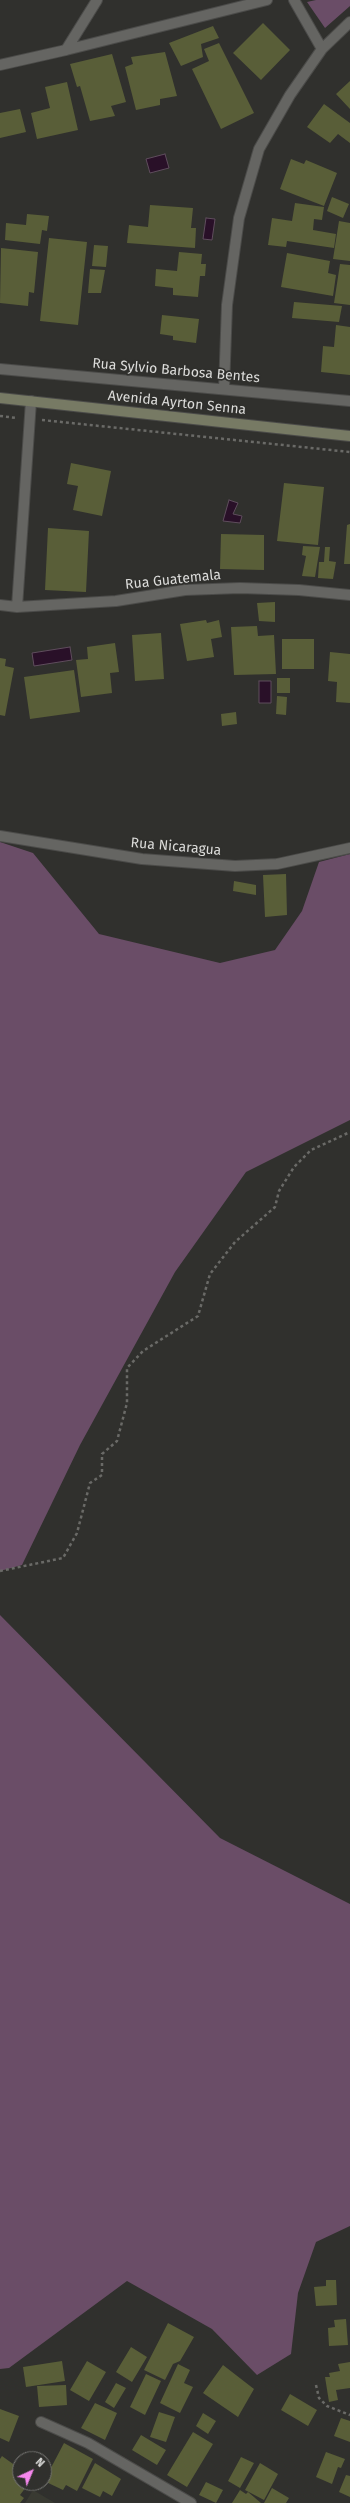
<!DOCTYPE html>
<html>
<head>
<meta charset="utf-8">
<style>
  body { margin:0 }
  #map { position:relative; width:350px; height:2503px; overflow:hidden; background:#30302d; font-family:"Fira Sans",sans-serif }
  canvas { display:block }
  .north { position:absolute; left:12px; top:2451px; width:40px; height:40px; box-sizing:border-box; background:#30302d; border:1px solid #757572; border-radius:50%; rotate:44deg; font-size:11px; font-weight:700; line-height:16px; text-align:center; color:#dcdcda }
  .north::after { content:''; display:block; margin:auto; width:14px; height:18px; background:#f688ed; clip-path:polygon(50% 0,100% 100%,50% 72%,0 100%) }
</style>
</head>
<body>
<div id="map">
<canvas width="350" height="2503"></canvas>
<div class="north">N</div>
</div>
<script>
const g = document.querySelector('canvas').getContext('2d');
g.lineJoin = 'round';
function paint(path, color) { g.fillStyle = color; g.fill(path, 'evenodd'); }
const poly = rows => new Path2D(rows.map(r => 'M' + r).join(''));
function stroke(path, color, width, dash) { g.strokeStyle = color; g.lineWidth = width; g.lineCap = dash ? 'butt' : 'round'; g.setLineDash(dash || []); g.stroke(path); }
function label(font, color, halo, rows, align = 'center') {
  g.font = font + ' "Fira Sans",sans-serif'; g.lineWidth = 3.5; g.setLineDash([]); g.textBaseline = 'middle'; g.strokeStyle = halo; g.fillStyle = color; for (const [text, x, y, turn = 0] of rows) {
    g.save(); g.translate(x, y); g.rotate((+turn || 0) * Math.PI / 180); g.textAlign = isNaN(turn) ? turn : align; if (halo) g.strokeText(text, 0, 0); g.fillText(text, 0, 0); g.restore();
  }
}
paint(poly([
  [33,2490,55,2503,25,2503]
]), '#393a32');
paint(poly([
  [316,0,350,0,350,6,325,28,307,2],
  [0,842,33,853,99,934,220,963,275,950,302,911,319,862,350,854,350,1120,246,1172,175,1272,80,1445,22,1565,0,1571],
  [0,1615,220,1838,350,1904,350,2226,316,2242,298,2293,291,2354,257,2375,212,2329,127,2281,9,2368,0,2369]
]), '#6a4d67');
const water = poly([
  [165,154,169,168,150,173,146,159,165,154],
  [206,218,215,219,212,240,203,239,206,218],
  [229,500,238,503,233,514,242,516,240,523,223,521,229,500],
  [70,647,72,660,34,666,32,653,70,647],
  [259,681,271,681,271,703,259,703,259,681]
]);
paint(water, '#291028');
stroke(water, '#5f4d5d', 1);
paint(poly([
  [263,23,290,50,261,80,233,53],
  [213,26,219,38,201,44,203,57,181,66,169,43],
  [219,43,254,113,221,129,192,69,209,61,204,49],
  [165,52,177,96,160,99,160,105,136,110,125,67,133,64,131,57],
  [112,54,126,102,111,106,115,116,90,121,80,86,77,87,70,64],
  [350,81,350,109,336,94],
  [67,82,78,130,37,139,31,113,50,108,45,87],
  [324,104,350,123,350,143,338,134,330,143,307,127],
  [20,109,26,132,0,138,0,113],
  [291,159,304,164,306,160,337,173,324,206,280,189],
  [332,197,349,204,343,218,327,211],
  [295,203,324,207,322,220,314,219,313,230,336,234,334,248,287,241,286,247,268,245,272,218,292,221],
  [150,205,193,208,191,228,196,228,195,248,127,243,129,225,148,227],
  [27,214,49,216,47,231,42,230,40,244,5,240,6,223,26,225],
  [339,221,350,223,350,261,333,259],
  [49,238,87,242,78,325,40,321],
  [94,245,108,246,106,267,92,266],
  [1,248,38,252,34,293,29,292,28,306,0,303],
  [179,252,202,254,201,264,206,264,205,276,200,276,198,297,173,295,173,288,155,286,156,269,177,271],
  [287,253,330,261,328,273,336,275,333,296,281,287],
  [340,264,350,265,350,305,334,303],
  [90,269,105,270,101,293,88,293],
  [294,302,342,306,339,322,292,318],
  [162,315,199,319,196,343,173,340,173,336,160,334],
  [336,325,350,327,350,375,321,372,323,346,334,347],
  [71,463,111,471,102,516,73,510,78,486,67,484],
  [284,483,324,487,318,545,277,541],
  [350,524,350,564,344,564,347,525],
  [48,528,89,531,86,592,45,590],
  [221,534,264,535,264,570,220,569],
  [303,546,320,547,315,577,302,576,306,556,302,555],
  [325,547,330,547,329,561,336,562,333,579,318,578,319,562,324,562],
  [275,602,275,622,259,621,257,603],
  [206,620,207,623,219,620,222,637,211,639,214,657,187,661,180,624],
  [257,626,258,636,274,635,276,674,234,675,231,627],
  [161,633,164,679,135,681,132,635],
  [282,639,314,639,314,669,282,669],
  [115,643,119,672,110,673,112,693,81,697,76,660,88,659,87,647],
  [330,652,350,654,350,703,336,702,337,682,328,681],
  [0,658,6,659,5,666,14,668,5,716,0,715],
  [74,670,80,712,30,719,24,677],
  [277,678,290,678,290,693,277,693],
  [277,696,287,697,286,715,276,714],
  [236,712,237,724,222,726,221,714],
  [286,874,287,915,265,917,263,875],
  [234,881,256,885,256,895,233,891],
  [326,2280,336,2280,337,2305,316,2306,314,2287,326,2286],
  [346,2319,348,2345,329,2346,328,2328,335,2327,334,2320],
  [168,2323,194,2337,180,2361,173,2364,165,2380,144,2370],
  [131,2347,147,2357,132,2382,116,2372],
  [62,2361,65,2381,26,2387,23,2367],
  [87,2361,106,2372,89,2401,70,2390],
  [350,2362,350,2388,336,2390,338,2400,329,2402,325,2377,330,2377,329,2373,340,2371,338,2364],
  [178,2364,190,2370,184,2383,193,2387,180,2413,160,2403],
  [223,2365,254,2389,238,2417,203,2393],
  [146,2374,161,2381,145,2415,130,2407],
  [116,2383,126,2388,114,2408,105,2402],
  [66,2385,67,2405,39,2407,37,2386],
  [290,2394,317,2410,308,2426,281,2410],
  [95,2403,117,2413,105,2440,81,2428],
  [0,2409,19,2416,9,2442,0,2438],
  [159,2412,175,2417,166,2442,150,2437],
  [203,2413,216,2421,208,2434,196,2426],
  [341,2418,350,2421,350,2442,334,2436],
  [193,2432,213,2444,187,2487,167,2475],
  [141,2435,166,2450,157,2465,132,2450],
  [64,2443,93,2459,77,2491,66,2485,63,2490,44,2481],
  [326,2452,345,2459,341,2468,338,2467,332,2484,316,2477],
  [2,2456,20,2469,20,2483,29,2483,20,2495,24,2498,20,2503,0,2503,0,2459],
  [241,2457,254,2463,240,2488,228,2481],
  [95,2463,121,2479,112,2496,103,2491,100,2497,82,2488],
  [260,2463,278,2474,264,2500,245,2490],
  [346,2475,350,2476,350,2497,339,2492],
  [206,2482,223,2490,216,2503,199,2495],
  [272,2488,289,2498,286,2503,264,2503],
  [240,2490,246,2494,248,2492,261,2503,232,2503]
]), '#595e38');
const street = poly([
  [294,0,322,49],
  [66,50,267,0],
  [0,65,66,50,97,0],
  [0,369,350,401],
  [224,389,227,305,239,218,259,149,290,95,322,49,350,22],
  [0,605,17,607,116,601,185,590,240,588,299,590,350,595],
  [17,607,31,401],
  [0,836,142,859,235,866,277,864,350,848],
  [41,2422,88,2443,191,2503]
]);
const secondary = poly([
  [0,398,350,436]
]);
stroke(street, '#4b4b49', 12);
stroke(secondary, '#4b4b49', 12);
stroke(poly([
  [0,416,17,418],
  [42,420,350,452],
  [0,1571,63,1558,77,1533,90,1483,102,1475,102,1454,117,1441,127,1403,127,1368,143,1351,198,1316,210,1274,235,1242,275,1207,279,1191,294,1167,311,1150,350,1132],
  [316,2385,319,2398,327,2406,350,2415]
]), '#6a6a67', 2.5, [3, 3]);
stroke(street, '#656562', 10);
stroke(secondary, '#777a64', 10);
label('14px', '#dcdcda', '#30302d', [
  ["Rua Sylvio Barbosa Bentes",176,371,5],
  ["Avenida Ayrton Senna",177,403,6],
  ["Rua Guatemala",173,580,-6],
  ["Rua Nicaragua",176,847,5]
]);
</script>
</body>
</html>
